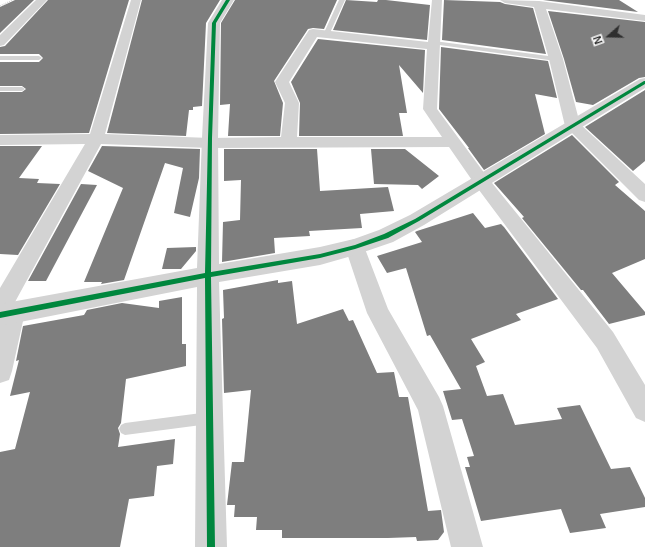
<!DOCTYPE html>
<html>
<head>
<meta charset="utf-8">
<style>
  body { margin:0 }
  #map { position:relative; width:645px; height:547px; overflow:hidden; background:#fff; font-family:Arial,sans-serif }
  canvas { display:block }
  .north { position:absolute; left:589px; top:16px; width:40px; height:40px; -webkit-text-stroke:3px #fff; paint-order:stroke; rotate:250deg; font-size:11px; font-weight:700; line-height:16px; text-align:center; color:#2e2e2e }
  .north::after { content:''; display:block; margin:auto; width:14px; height:18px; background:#2e2e2e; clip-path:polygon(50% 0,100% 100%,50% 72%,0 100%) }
</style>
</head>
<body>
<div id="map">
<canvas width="645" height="547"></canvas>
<div class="north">N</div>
</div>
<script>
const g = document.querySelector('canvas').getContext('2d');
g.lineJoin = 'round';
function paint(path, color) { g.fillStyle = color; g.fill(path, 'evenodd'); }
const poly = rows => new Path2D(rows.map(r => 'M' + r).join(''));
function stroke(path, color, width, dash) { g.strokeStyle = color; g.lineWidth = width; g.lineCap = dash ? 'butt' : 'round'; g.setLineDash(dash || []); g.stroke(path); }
paint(poly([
  [15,0,34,0,0,33,0,7],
  [48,0,129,0,89,133,0,134,0,92,22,92,26,89,22,86,0,86,0,62,39,62,43,58,39,54,0,54,0,47,5,46],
  [142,0,220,0,206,23,202,106,193,107,193,110,189,110,186,136,107,133],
  [235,0,337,0,324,29,313,28,308,29,274,81,283,103,280,136,228,136,230,104,220,105,221,23],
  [346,0,377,2,378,0,386,0,430,5,427,40,333,30],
  [444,0,500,2,505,4,533,8,546,54,442,40],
  [543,0,619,0,638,12],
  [548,11,645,22,645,77,639,78,593,105,576,102,564,59],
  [318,39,425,50,423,93,399,65,407,113,399,113,403,136,299,136,300,103,291,82],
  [441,47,548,61,557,98,535,94,545,134,484,170,468,148,469,148,439,109],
  [645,90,645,161,633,171,585,127],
  [572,135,619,182,615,185,645,211,645,259,612,273,645,312,645,315,609,324,583,290,581,290,522,218,524,217,494,183],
  [0,146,42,146,19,178,39,179,37,183,60,184,18,255,0,254],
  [102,146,200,149,199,178,190,217,174,213,183,168,165,163,124,280,101,284,102,282,84,282,123,188,88,171],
  [224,149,317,149,320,191,388,187,394,211,360,214,362,228,309,231,310,236,274,238,275,253,222,262,223,222,240,220,241,180,224,181],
  [371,149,405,149,439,176,422,189,418,185,374,184],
  [81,184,97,185,46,281,28,281],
  [473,213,485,228,501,224,504,227,558,299,516,314,521,320,471,339,485,362,476,366,487,396,503,394,515,425,562,419,557,408,580,405,611,469,630,467,645,498,645,507,600,514,606,528,570,533,561,509,481,521,465,467,470,467,467,457,474,456,462,419,452,420,443,391,461,389,430,335,427,336,406,268,387,273,377,256,422,242,415,232,417,231],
  [196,247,196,251,181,269,162,269,167,248],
  [278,280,278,283,292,281,297,324,343,309,349,321,353,320,377,373,394,372,399,397,408,397,428,511,441,510,444,532,438,540,417,541,416,537,388,538,282,538,282,530,256,530,257,517,234,517,235,505,227,505,232,462,244,462,251,390,224,393,222,319,224,318,223,290],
  [182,297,182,344,186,344,186,366,126,379,121,423,118,428,120,434,118,447,175,439,173,464,157,466,154,496,129,499,120,547,0,547,0,452,15,449,30,392,10,396,19,360,16,361,23,326,84,315,87,310,122,303,159,308,159,301]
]), '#7e7e7e');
stroke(poly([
  [0,6,13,0]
]), '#d3d3d3', 1.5, [1, 1]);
paint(poly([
  [339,0,345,0,329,35,324,36,323,35,339,0],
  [434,41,556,57,559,59,556,61,432,44,432,42,434,41],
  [0,56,39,56,42,58,39,60,0,60,0,56],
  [0,87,22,87,25,89,22,91,0,91,0,87],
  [209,412,213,414,215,418,213,422,209,424,125,435,121,433,119,429,121,425,125,423,209,412]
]), '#d3d3d3');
paint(poly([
  [36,0,47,0,4,45,0,46,0,35,36,0],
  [131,0,141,0,105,134,210,138,281,137,285,103,275,82,309,30,313,29,428,42,432,0,442,0,437,109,488,178,613,332,645,385,645,422,636,418,597,348,476,186,449,147,210,148,101,144,15,302,22,305,25,312,12,371,9,380,0,383,0,323,1,317,0,318,0,288,85,144,0,145,0,135,90,134,131,0],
  [317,37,427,49,423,109,442,137,297,137,299,103,289,82,317,37],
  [500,0,539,1,645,15,645,21,546,9,563,59,580,124,645,184,645,202,639,200,565,126,549,59,534,7,505,3,500,0],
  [355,239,362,241,388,309,439,397,443,406,483,547,451,547,418,410,367,313,345,247,348,241,355,239]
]), '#d3d3d3');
paint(poly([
  [222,0,234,0,220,23,218,138,219,264,320,247,354,239,379,230,410,215,640,79,645,78,645,88,424,225,393,242,355,255,320,265,219,282,227,547,195,547,197,287,0,326,0,304,197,268,202,138,208,23,222,0]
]), '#d3d3d3');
paint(poly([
  [226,0,230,0,216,23,212,138,211,272,320,254,355,245,384,234,415,219,644,81,645,81,645,84,419,221,388,238,355,249,320,258,211,277,215,547,207,547,205,278,0,318,0,312,205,273,208,138,212,23,226,0]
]), '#00873e');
</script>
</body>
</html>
